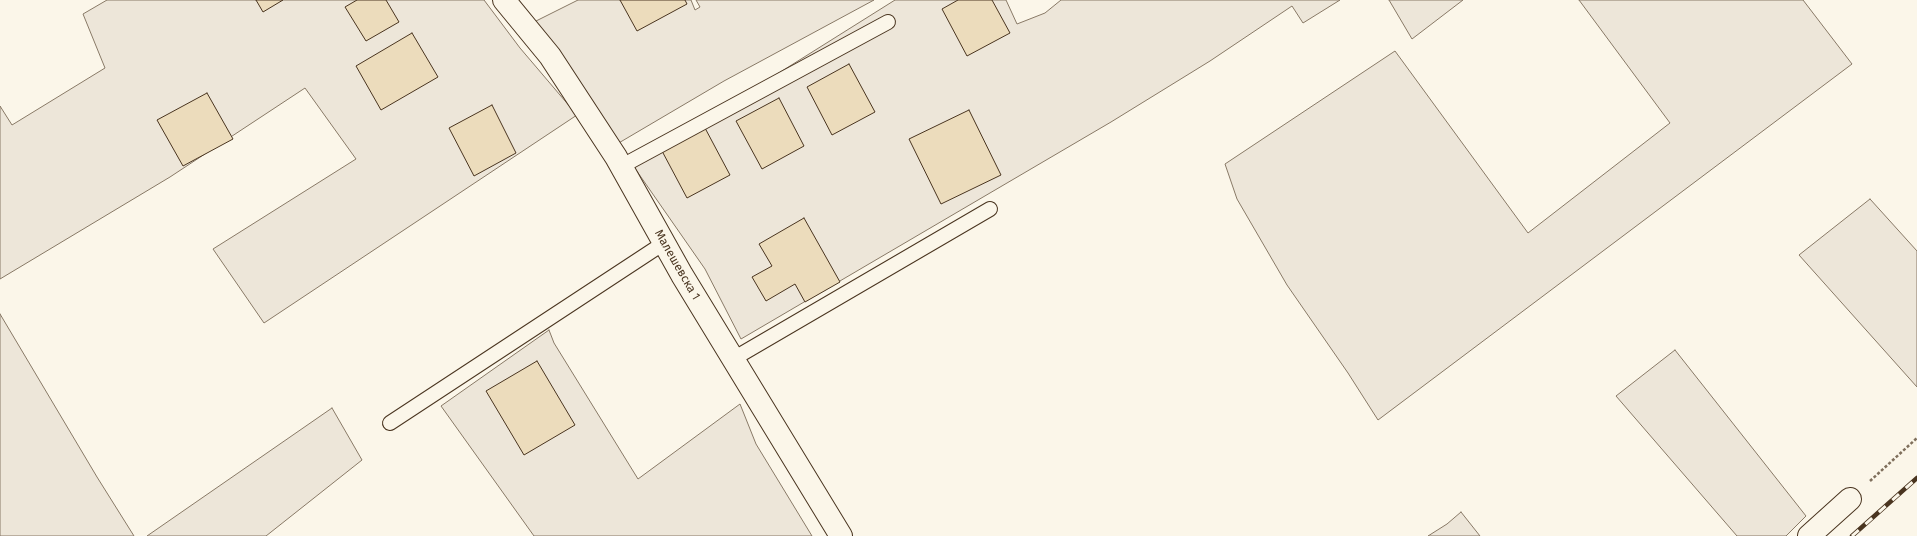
<!DOCTYPE html>
<html>
<head>
<meta charset="utf-8">
<style>
  body { margin:0 }
  canvas { display:block; background:#fbf6e9 }
</style>
</head>
<body>
<canvas width="1917" height="536"></canvas>
<script>
const g = document.querySelector('canvas').getContext('2d');
g.lineJoin = 'round';
function paint(path, color) { g.fillStyle = color; g.fill(path, 'evenodd'); }
const poly = rows => new Path2D(rows.map(r => 'M' + r).join(''));
function stroke(path, color, width, dash) { g.strokeStyle = color; g.lineWidth = width; g.lineCap = dash ? 'butt' : 'round'; g.setLineDash(dash || []); g.stroke(path); }
function label(font, color, halo, rows, align = 'center') {
  g.font = font + ' "Fira Sans",sans-serif'; g.lineWidth = 3; g.setLineDash([]); g.textBaseline = 'middle'; g.strokeStyle = halo; g.fillStyle = color; for (const [text, x, y, turn = 0] of rows) {
    g.save(); g.translate(x, y); g.rotate((+turn || 0) * Math.PI / 180); g.textAlign = isNaN(turn) ? turn : align; if (halo) g.strokeText(text, 0, 0); g.fillText(text, 0, 0); g.restore();
  }
}
const green = poly([
  [107,0,484,0,520,48,577,115,264,323,213,249,356,159,305,88,170,177,0,279,0,106,12,125,105,68,83,14,107,0],
  [578,0,691,0,695,10,700,7,696,0,874,0,724,81,617,144,532,23,578,0],
  [895,0,1006,0,1017,24,1045,13,1061,0,1340,0,1303,23,1292,6,1210,61,1111,122,741,339,705,269,627,157,774,76,895,0],
  [1389,0,1463,0,1412,39,1389,0],
  [1579,0,1803,0,1852,64,1378,420,1348,373,1287,285,1237,199,1225,164,1395,51,1528,233,1670,123,1579,0],
  [1870,199,1917,251,1917,387,1799,255,1870,199],
  [0,314,97,477,134,536,0,536,0,314],
  [549,330,554,343,638,479,740,404,756,444,812,536,534,536,441,406,549,330],
  [1675,350,1806,516,1786,536,1737,536,1616,396,1675,350],
  [332,408,362,460,266,536,147,536,332,408],
  [1461,512,1480,536,1428,536,1447,524,1461,512]
]);
paint(green, '#ede6d9');
stroke(green, '#887966', 1);
const building = poly([
  [256,0,283,0,263,12,256,0],
  [357,0,386,0,399,22,366,41,345,7,357,0],
  [620,0,685,0,687,4,637,31,620,0],
  [958,0,992,0,1010,33,967,56,942,9,958,0],
  [412,33,438,77,381,110,356,66,412,33],
  [849,64,875,112,832,135,807,87,849,64],
  [207,93,233,139,183,166,157,120,207,93],
  [779,98,804,146,762,169,736,121,779,98],
  [492,105,516,153,474,176,449,128,492,105],
  [969,110,1001,175,941,204,909,139,969,110],
  [705,128,730,175,687,198,662,151,705,128],
  [804,218,840,282,805,302,795,284,766,301,752,277,772,266,759,244,804,218],
  [537,361,575,425,524,455,486,391,537,361]
]);
paint(building, '#ecdcbc');
stroke(building, '#4a3520', 1);
const service = poly([
  [622,166,888,22],
  [733,359,990,209],
  [390,423,664,243]
]);
const minor = poly([
  [504,0,550,56,616,157,682,275,841,536],
  [1809,536,1850,499]
]);
stroke(service, '#4a3520', 16);
stroke(minor, '#4a3520', 24);
stroke(poly([
  [1870,481,1917,438]
]), '#7f6f5c', 2.5, [3, 2]);
stroke(service, '#fbf6e9', 14);
stroke(minor, '#fbf6e9', 22);
const rail = poly([
  [1852,536,1917,478]
]);
stroke(rail, '#4a3520', 4.5);
stroke(rail, '#fbf6e9', 3, [9]);
label('12px', '#4a3520', '#fbf6e9', [
  ["Малешевска 1",677,265,60]
]);
</script>
</body>
</html>
